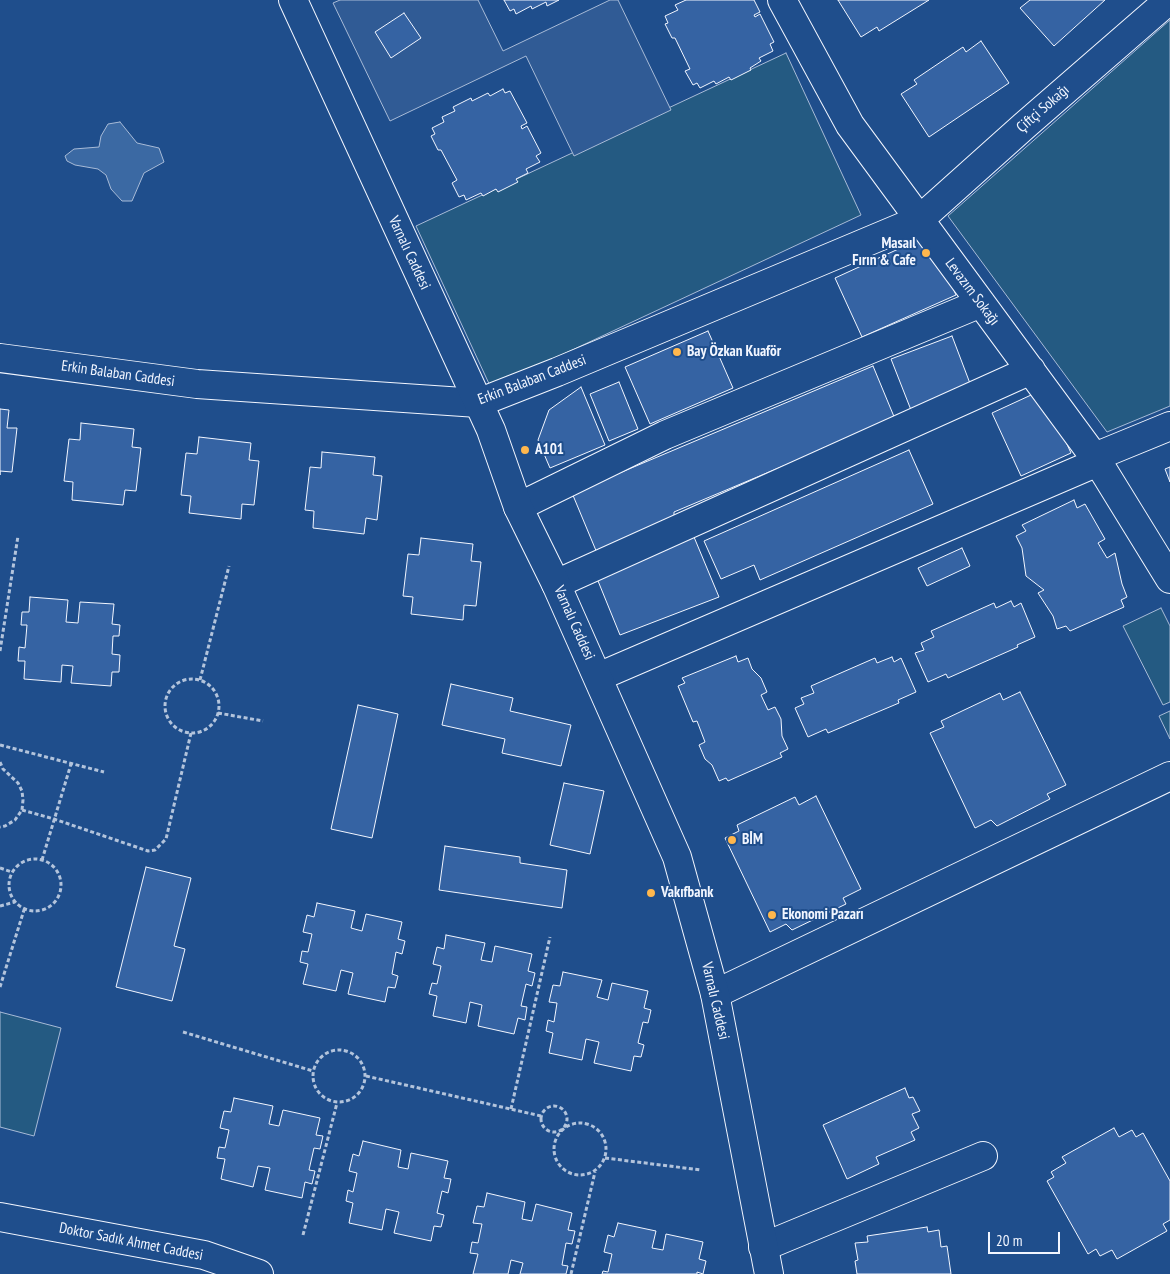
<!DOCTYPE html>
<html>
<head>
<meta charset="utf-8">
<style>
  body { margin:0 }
  #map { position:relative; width:1170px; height:1274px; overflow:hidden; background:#1f4e8c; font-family:"PT Sans Narrow",sans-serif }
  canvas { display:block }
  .scale { position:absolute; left:988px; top:1232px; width:72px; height:22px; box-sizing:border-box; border:2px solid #f2f6ff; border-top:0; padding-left:6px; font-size:15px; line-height:18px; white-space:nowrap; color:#f2f6ff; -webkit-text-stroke:4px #1f4e8c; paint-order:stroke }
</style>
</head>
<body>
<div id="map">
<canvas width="1170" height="1274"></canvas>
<div class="scale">20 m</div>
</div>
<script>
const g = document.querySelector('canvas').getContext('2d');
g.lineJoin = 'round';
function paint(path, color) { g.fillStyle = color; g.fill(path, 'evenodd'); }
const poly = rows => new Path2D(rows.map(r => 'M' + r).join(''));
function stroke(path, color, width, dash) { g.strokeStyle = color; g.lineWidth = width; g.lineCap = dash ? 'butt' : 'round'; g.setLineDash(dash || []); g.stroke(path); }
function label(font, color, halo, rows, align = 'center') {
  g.font = font + ' "PT Sans Narrow",sans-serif'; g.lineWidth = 4; g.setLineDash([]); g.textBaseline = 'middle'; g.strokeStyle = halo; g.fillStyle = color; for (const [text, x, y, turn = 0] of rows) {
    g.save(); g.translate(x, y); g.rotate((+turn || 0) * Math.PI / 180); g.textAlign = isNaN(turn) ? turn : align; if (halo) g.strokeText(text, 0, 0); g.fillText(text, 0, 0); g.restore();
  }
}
const green = poly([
  [1170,20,1170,406,1107,432,948,216,1170,20],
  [786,53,861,215,491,388,416,226,786,53],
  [1161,608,1170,626,1170,702,1163,705,1123,626,1161,608],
  [1170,711,1170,739,1159,716,1170,711],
  [0,1012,61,1028,34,1136,0,1127,0,1012]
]);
paint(green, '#245a82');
stroke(green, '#a8bbd7', 1);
const parking = poly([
  [340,0,478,0,503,51,610,0,618,0,671,110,574,156,526,56,390,121,333,3,340,0]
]);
paint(parking, '#305b95');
stroke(parking, '#a8bbd7', 1);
const water = poly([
  [120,122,137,143,159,148,164,162,144,173,132,201,122,201,111,189,106,175,98,169,75,165,67,161,65,156,74,149,99,147,101,136,108,124,120,122]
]);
paint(water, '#3b69a3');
stroke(water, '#a8bbd7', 1);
const building = poly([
  [504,0,559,0,547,6,546,2,532,9,531,6,516,14,514,9,510,11,504,0],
  [686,0,754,0,760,12,754,15,755,17,760,14,774,42,770,44,773,51,759,58,761,61,750,68,751,70,731,80,729,77,716,84,714,81,700,88,697,83,693,85,685,71,690,69,675,38,672,38,665,24,668,23,665,16,678,10,675,5,686,0],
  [838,0,929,0,879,31,877,27,861,37,838,0],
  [1030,0,1105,0,1054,46,1020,8,1030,0],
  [404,13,421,38,391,58,375,32,404,13],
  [981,41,1009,83,929,137,901,94,917,84,914,80,963,47,966,52,981,41],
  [503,89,505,93,510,91,527,123,521,126,522,129,527,126,541,153,536,156,540,162,526,169,528,173,516,179,518,182,498,192,496,189,483,196,481,193,466,200,464,195,459,197,452,183,457,180,441,150,438,150,431,136,435,134,432,128,444,122,442,117,455,111,453,107,471,98,472,101,488,93,490,96,503,89],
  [929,235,956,295,862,337,835,278,929,235],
  [708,331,733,388,650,424,625,367,708,331],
  [952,336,971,386,911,410,891,359,952,336],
  [873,366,895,419,674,512,674,520,597,553,572,493,873,366],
  [619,382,638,429,609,441,590,394,619,382],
  [581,387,605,445,550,468,538,440,549,410,581,387],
  [1042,390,1071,453,1021,476,992,413,1042,390],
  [0,409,9,410,7,428,17,428,12,472,0,471,0,475,0,409],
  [81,423,134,429,132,447,141,448,136,491,125,490,123,505,72,500,73,482,64,481,69,439,80,440,81,423],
  [199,437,251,443,249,460,259,461,254,505,242,504,241,519,189,513,191,496,181,495,186,453,197,454,199,437],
  [909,450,933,504,760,580,754,565,721,579,704,541,909,450],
  [322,452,375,457,373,475,382,476,377,520,366,518,364,534,313,528,314,511,305,510,310,467,321,468,322,452],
  [1170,467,1170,482,1165,469,1170,467],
  [1074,500,1077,508,1085,504,1105,539,1098,543,1107,558,1115,553,1122,584,1127,597,1121,600,1124,607,1070,631,1066,626,1057,629,1053,616,1038,593,1044,590,1026,576,1022,548,1016,536,1026,531,1022,525,1074,500],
  [694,537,719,597,620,635,596,576,694,537],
  [421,538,473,544,471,561,481,562,476,606,464,605,463,620,411,614,413,597,403,596,408,554,419,555,421,538],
  [962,548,970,566,927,586,918,568,962,548],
  [30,597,68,600,66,622,78,623,80,602,114,604,112,624,120,625,119,636,113,636,112,654,120,655,119,672,112,672,111,686,71,683,73,666,62,665,61,682,24,679,25,661,18,661,19,647,25,648,27,625,21,625,22,612,29,612,30,597],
  [1011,601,1014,607,1021,603,1035,637,1017,645,1018,647,948,678,946,674,928,682,915,653,924,650,921,643,934,637,931,631,994,603,996,608,1011,601],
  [736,656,738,662,748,658,752,669,761,678,767,692,761,695,768,710,775,707,781,719,782,736,788,749,780,753,782,757,728,781,726,778,719,781,712,765,705,759,699,745,705,742,697,721,693,722,678,686,685,683,682,678,736,656],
  [892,657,894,662,901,658,916,692,898,700,899,703,828,733,826,729,808,737,795,708,804,704,801,698,814,693,811,686,875,658,877,663,892,657],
  [451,684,513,698,510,711,571,725,561,766,502,753,505,739,442,725,451,684],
  [1020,692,1066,785,1047,794,1050,799,997,826,991,820,975,828,930,733,944,727,941,721,1000,693,1003,700,1020,692],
  [358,705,398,714,372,838,331,829,358,705],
  [564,783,604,791,590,854,550,845,564,783],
  [816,796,861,889,843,898,846,904,792,930,786,924,770,932,725,838,739,831,737,825,795,797,799,805,816,796],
  [445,846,520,857,520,863,567,870,562,908,439,890,445,846],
  [146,867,191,878,174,946,185,949,172,1001,116,987,146,867],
  [317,903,355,911,351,928,362,931,366,914,402,922,398,939,405,941,402,954,396,952,392,974,398,976,395,988,388,987,385,1002,348,994,353,973,341,970,336,991,303,984,308,964,300,962,302,951,308,952,312,934,303,932,307,915,314,917,317,903],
  [446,935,485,943,481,960,492,962,495,946,532,954,528,971,535,973,532,986,526,984,521,1006,527,1007,525,1020,518,1018,514,1034,478,1026,482,1005,470,1002,466,1023,433,1016,437,996,429,994,432,983,437,984,441,966,433,964,437,947,444,949,446,935],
  [563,972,602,980,597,997,608,1000,612,983,648,991,644,1008,651,1010,648,1023,643,1022,638,1043,644,1045,641,1057,634,1056,631,1071,594,1063,599,1042,586,1039,582,1060,549,1053,553,1033,546,1031,548,1020,554,1022,557,1003,549,1002,553,985,560,986,563,972],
  [905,1088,909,1098,913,1097,920,1111,912,1114,919,1128,911,1132,915,1140,876,1157,879,1164,847,1179,823,1125,905,1088],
  [234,1098,273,1106,269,1124,279,1126,283,1110,320,1118,316,1135,323,1136,320,1149,314,1148,309,1170,315,1171,312,1184,305,1182,302,1198,265,1190,270,1168,258,1166,253,1187,221,1179,225,1159,217,1158,219,1147,225,1148,229,1130,220,1128,224,1111,231,1112,234,1098],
  [1114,1128,1119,1137,1132,1130,1136,1137,1143,1133,1170,1181,1170,1220,1163,1224,1167,1231,1117,1259,1112,1250,1100,1256,1096,1249,1088,1254,1047,1181,1054,1177,1051,1172,1066,1163,1062,1157,1114,1128],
  [363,1141,401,1150,398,1167,408,1169,411,1153,448,1161,444,1178,451,1179,448,1193,442,1191,437,1213,444,1215,441,1227,434,1226,431,1241,394,1233,399,1212,386,1209,382,1230,349,1223,353,1203,346,1201,348,1190,353,1192,357,1173,349,1171,353,1154,359,1156,363,1141],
  [487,1193,525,1202,522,1219,532,1221,536,1204,572,1213,568,1230,575,1231,572,1244,566,1243,562,1265,568,1266,566,1274,520,1274,523,1263,511,1260,508,1274,473,1274,478,1254,470,1253,472,1242,478,1243,482,1224,473,1223,477,1206,484,1207,487,1193],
  [618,1223,656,1231,652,1248,663,1250,666,1234,703,1242,699,1259,706,1261,703,1274,697,1272,697,1274,602,1274,603,1271,608,1272,612,1254,604,1252,608,1235,614,1237,618,1223],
  [927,1227,928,1232,939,1230,941,1247,947,1246,951,1274,857,1274,855,1261,858,1260,855,1243,868,1242,867,1236,927,1227]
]);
paint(building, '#3563a3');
stroke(building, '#f2f6ff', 1);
const minor = poly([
  [782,0,850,125,1098,462,1170,579],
  [0,358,197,384,478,403,557,372,919,220,1024,126,1169,0],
  [1097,456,1170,426],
  [518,507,665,435,981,303],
  [556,584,1031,370],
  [598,677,1098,462],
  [715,994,1170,776],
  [0,1217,204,1255,259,1274],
  [763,1247,983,1156]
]);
const major = poly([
  [293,0,491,430,518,507,556,584,677,857,715,994,769,1274]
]);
stroke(minor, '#f2f6ff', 30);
stroke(major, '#f2f6ff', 30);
stroke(poly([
  [0,651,18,536],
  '165 706a27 27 0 1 1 54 0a27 27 0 1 1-54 0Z',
  [200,680,229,566],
  [218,713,263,721],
  [0,745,104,772],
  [0,762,3,769,18,783,22,791,23,800,22,810,15,820,5,826,0,827],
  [22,810,54,819,148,851,155,850,166,839,191,733],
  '9 885a26 26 0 1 1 52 0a26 26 0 1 1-52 0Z',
  [42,860,71,764],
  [0,868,12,872],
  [0,906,15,902],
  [0,987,24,910],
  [183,1032,313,1071],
  '313 1076a26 26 0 1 1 52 0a26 26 0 1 1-52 0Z',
  [366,1076,541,1116],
  '541 1119a13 13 0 1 1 26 0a13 13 0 1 1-26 0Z',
  [511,1109,550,937],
  '554 1149a26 26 0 1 1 52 0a26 26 0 1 1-52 0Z',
  [605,1158,701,1170],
  [303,1235,337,1103],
  [571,1274,595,1172]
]), '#b3c4dc', 3, [4, 2.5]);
stroke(minor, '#1f4e8c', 28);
stroke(major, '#1f4e8c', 28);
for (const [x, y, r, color] of [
  [926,253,5,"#ffb74d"],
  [677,352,5,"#ffb74d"],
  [525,450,5,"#ffb74d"],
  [732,840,5,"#ffb74d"],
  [651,893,5,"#ffb74d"],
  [772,915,5,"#ffb74d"]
]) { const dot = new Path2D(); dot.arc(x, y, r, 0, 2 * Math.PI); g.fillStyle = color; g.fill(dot); stroke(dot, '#1f4e8c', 2); }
label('15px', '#f2f6ff', '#1f4e8c', [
  ["Çiftçi Sokağı",1043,109,-41],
  ["Varnalı Caddesi",409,253,65],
  ["Levazım Sokağı",972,292,53],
  ["Erkin Balaban Caddesi",118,374,8],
  ["Erkin Balaban Caddesi",532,380,-21],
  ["Varnalı Caddesi",574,623,66],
  ["Varnalı Caddesi",715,1001,77],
  ["Doktor Sadık Ahmet Caddesi",131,1242,11]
]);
label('bold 15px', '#f2f6ff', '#1f4e8c', [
  ["Masaıl",916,244,"right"],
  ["Fırın & Cafe",916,261,"right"],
  ["Bay Özkan Kuaför",687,352],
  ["A101",535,450],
  ["BİM",742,840],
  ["Vakıfbank",661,893],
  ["Ekonomi Pazarı",782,915]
], 'left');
</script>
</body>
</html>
